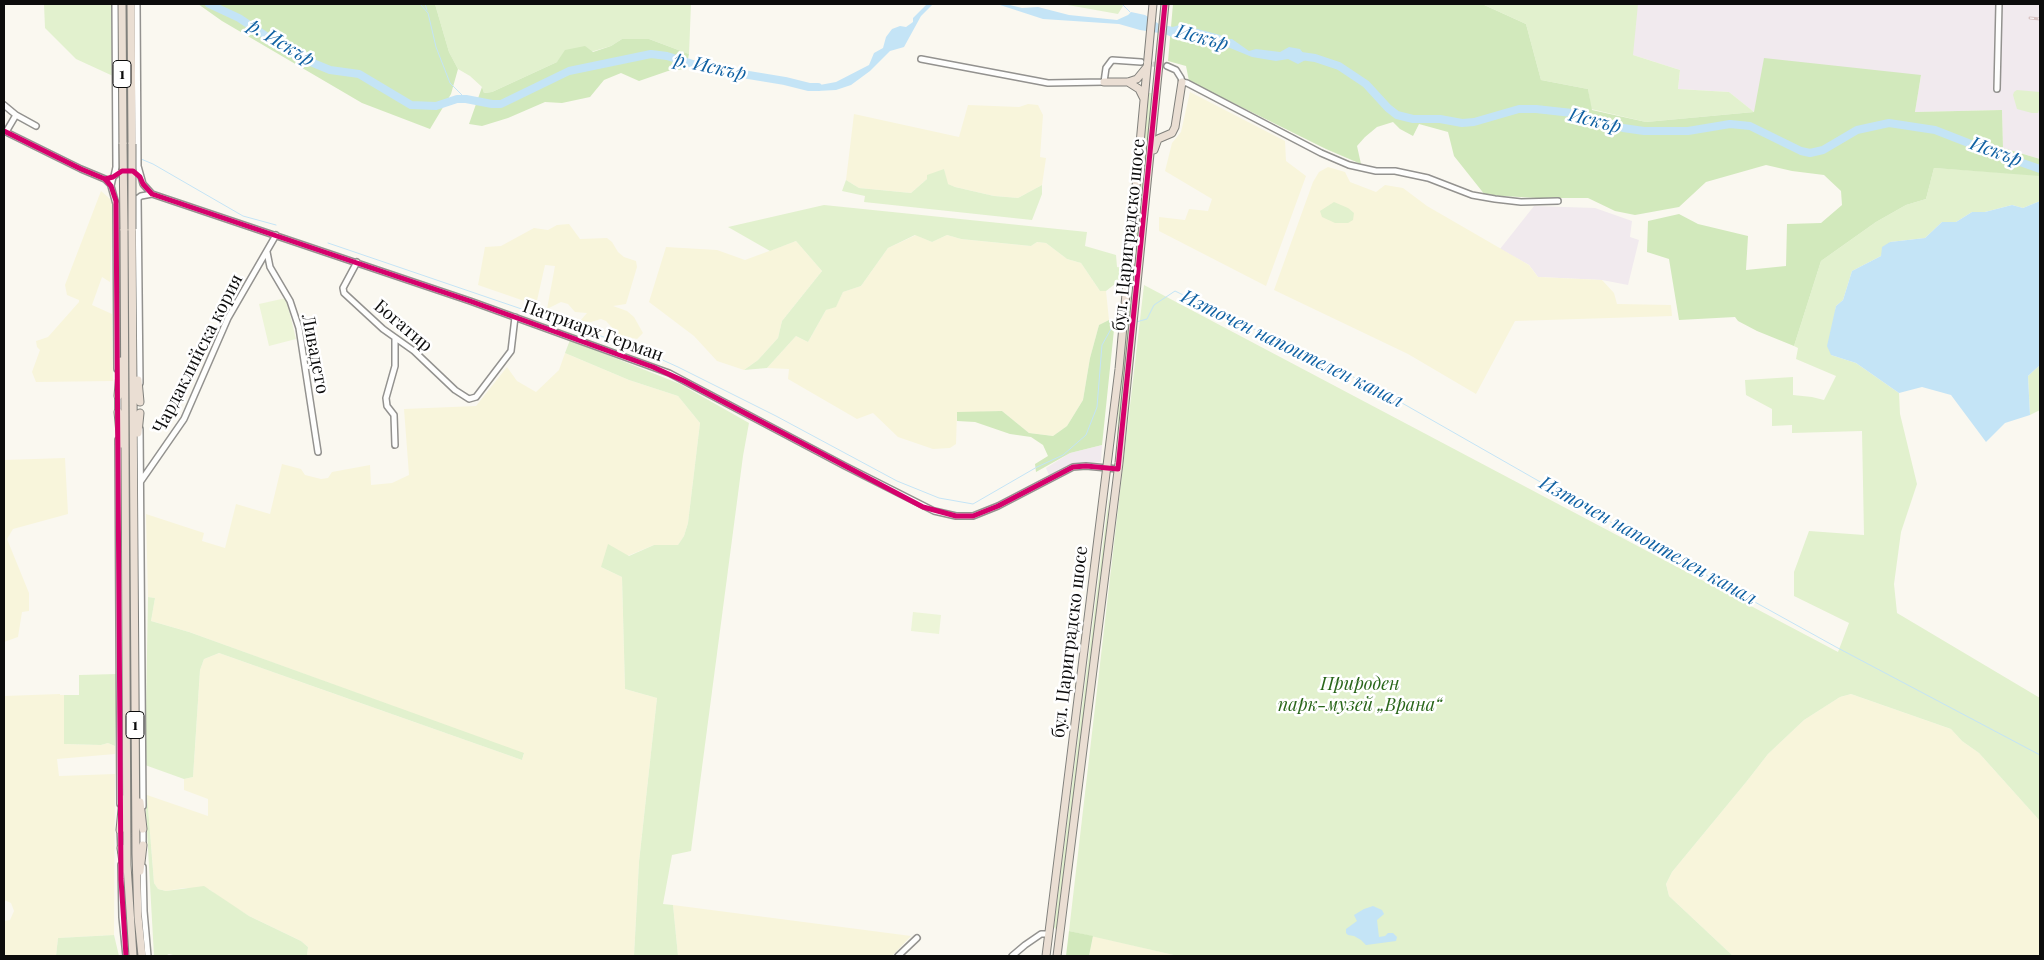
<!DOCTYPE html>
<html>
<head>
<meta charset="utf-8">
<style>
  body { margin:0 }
  #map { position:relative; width:2044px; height:960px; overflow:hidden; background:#faf8f0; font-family:"Playfair Display",serif }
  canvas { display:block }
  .frame { position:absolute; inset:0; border:5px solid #0c0c0c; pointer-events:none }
</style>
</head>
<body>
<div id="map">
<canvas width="2044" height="960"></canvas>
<div class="frame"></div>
</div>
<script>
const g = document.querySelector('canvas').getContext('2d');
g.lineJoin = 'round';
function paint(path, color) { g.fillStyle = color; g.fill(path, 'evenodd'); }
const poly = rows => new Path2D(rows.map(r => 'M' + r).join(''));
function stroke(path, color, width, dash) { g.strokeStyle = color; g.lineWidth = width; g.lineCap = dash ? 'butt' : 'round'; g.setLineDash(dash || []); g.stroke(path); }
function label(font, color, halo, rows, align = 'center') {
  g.font = font + ' "Playfair Display",serif'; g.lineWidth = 5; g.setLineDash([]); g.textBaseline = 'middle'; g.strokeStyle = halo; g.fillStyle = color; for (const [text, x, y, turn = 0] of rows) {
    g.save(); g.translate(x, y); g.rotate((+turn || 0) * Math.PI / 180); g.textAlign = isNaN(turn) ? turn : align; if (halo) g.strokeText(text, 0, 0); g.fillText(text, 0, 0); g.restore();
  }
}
paint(poly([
  [1628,4,2040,4,2040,159,2003,148,2002,110,1915,112,1921,75,1754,112,1729,92,1678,89,1680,70,1633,55],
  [1534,206,1595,208,1632,221,1630,237,1639,240,1628,285,1602,280,1538,277,1529,265,1500,249],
  [1102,445,1101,462,1068,465,1049,475,1046,468,1070,453]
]), '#f1eaee');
paint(poly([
  [1190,92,1285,141,1286,161,1306,176,1266,286,1159,231,1159,217,1185,220,1189,209,1208,211,1212,199,1165,171,1172,143,1181,132],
  [1028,104,1038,105,1043,115,1040,157,1046,158,1042,185,1018,198,994,196,955,187,947,184,944,169,927,179,911,193,859,188,846,180,854,114,959,137,968,105,1019,107],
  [1328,167,1345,172,1350,182,1376,192,1385,185,1403,188,1427,206,1529,265,1538,277,1602,280,1614,293,1617,304,1671,305,1672,316,1515,321,1476,394,1408,354,1274,290,1313,182,1319,172],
  [101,191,109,198,113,204,110,282,102,277,92,305,112,314,113,381,36,382,32,372,40,350,37,347,36,341,48,337,79,302,79,300,67,295,65,285],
  [569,224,580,239,607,238,612,242,618,252,624,257,636,261,637,267,626,304,613,306,627,311,634,317,643,333,637,339,619,335,606,321,601,319,591,322,580,321,587,313,575,312,568,304,561,302,547,309,555,266,545,265,536,305,478,285,485,247,501,246,534,228,548,230,557,225],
  [916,235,932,242,947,235,961,239,1031,246,1037,242,1046,243,1067,259,1081,263,1100,291,1106,291,1109,320,1099,325,1090,358,1083,400,1067,426,1053,436,1029,433,1002,411,957,413,956,444,950,448,933,449,898,437,873,413,857,419,788,379,789,369,767,368,796,336,808,342,826,310,836,306,843,292,861,286,888,248],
  [796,241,822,271,782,321,778,338,758,360,744,370,717,361,694,336,649,302,666,247,717,250,745,260],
  [565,353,629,380,678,396,700,423,688,523,684,536,678,545,654,545,601,567,622,577,625,689,657,698,639,862,634,956,307,956,308,947,301,941,249,916,221,899,209,889,184,888,166,891,158,889,154,883,147,795,208,816,208,799,184,790,184,779,193,777,200,670,204,659,219,653,522,760,524,754,189,632,151,621,155,598,148,597,146,514,204,533,202,541,225,548,236,504,270,514,282,464,301,469,305,475,321,479,328,478,332,472,370,465,371,485,392,483,409,475,404,409,476,406,507,367,517,381,536,392,559,370],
  [65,458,68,514,13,529,7,539,29,593,29,611,22,612,18,637,4,642,4,460],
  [60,694,60,695,64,695,64,744,101,745,108,743,115,746,115,754,57,759,59,776,115,774,114,935,58,938,56,956,4,956,4,921,10,920,14,911,11,903,4,900,4,696],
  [1851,694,1951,729,1962,741,1979,753,2040,821,2040,956,1733,956,1669,896,1666,884,1672,872,1747,781,1768,754,1804,720,1840,697],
  [673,905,911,936,892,956,678,956],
  [1093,936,1178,956,1089,956]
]), '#f8f5db');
paint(poly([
  [44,4,112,4,113,76,76,59,45,28],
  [435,4,691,4,689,54,649,39,622,39,611,46,557,62,492,92,484,93,482,87,470,76,458,69,449,52],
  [1062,4,1122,4,1123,6,1118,14],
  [1482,4,1638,4,1633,55,1680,70,1678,89,1729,92,1754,112,1646,122,1591,109,1588,89,1541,80,1526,24],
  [2017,90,2040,92,2040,107,2038,113,2032,113,2017,109,2013,95,2014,92],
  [1149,93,1152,93,1116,461,1119,393],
  [1934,168,2038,175,2040,176,2040,201,2023,208,2012,205,1985,212,1972,212,1956,222,1942,222,1925,238,1890,242,1881,256,1852,271,1843,300,1836,306,1831,355,1856,363,1899,393,1900,414,1917,484,1901,532,1894,584,1897,613,2040,698,2040,821,1979,753,1962,741,1951,729,1851,694,1840,697,1804,720,1768,754,1747,781,1672,872,1666,884,1669,896,1733,956,1178,956,1069,931,1144,285,1838,652,1849,623,1794,596,1794,572,1809,531,1864,535,1862,431,1792,433,1792,425,1772,426,1772,409,1746,395,1745,380,1793,377,1793,395,1812,397,1824,400,1836,376,1796,359,1798,348,1794,346,1821,261,1876,222,1906,205,1926,199],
  [944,169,948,184,955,187,994,196,1018,198,1042,185,1042,194,1032,220,864,202,865,196,842,191,846,180,859,188,911,193,927,179,927,175],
  [1334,202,1348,208,1354,213,1353,220,1348,223,1335,223,1322,217,1320,211],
  [824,205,1087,232,1085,246,1116,255,1117,267,1122,268,1120,280,1106,291,1100,291,1081,263,1067,259,1046,243,1037,242,1031,246,961,239,947,235,932,242,915,235,888,248,861,286,843,292,836,307,826,310,808,342,796,336,767,368,744,370,758,360,778,338,782,321,822,271,796,241,770,251,728,227],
  [570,340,680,384,749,423,743,456,691,851,672,855,663,904,673,905,678,956,634,956,639,862,657,698,625,689,622,577,601,567,608,544,629,556,654,545,678,545,684,536,688,523,700,423,678,396,629,380,565,353],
  [2040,365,2040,410,2030,415,2028,376],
  [1110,488,1105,556,1057,931,1054,927],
  [148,597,155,598,151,621,189,632,524,753,522,760,219,653,204,659,200,670,193,777,184,779,145,765],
  [117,674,115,746,108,743,101,745,64,744,64,695,79,695,79,675],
  [145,795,147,795,154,883,158,889,166,891,204,886,249,916,301,941,308,947,307,956,177,956,169,954,165,956,154,956],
  [114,935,119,956,56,956,58,938]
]), '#e2f1ce');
paint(poly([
  [198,4,435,4,449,52,458,69,451,94,430,129,362,103,222,21],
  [1173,4,1482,4,1526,24,1541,80,1588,89,1592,110,1646,122,1754,112,1764,58,1921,75,1915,112,2002,110,2003,148,2040,159,2040,176,1934,168,1926,199,1906,205,1876,222,1821,261,1794,346,1757,331,1738,321,1735,317,1679,320,1669,259,1647,252,1648,221,1679,214,1698,224,1748,236,1746,270,1786,266,1787,224,1821,223,1842,205,1841,191,1824,175,1792,171,1766,165,1706,182,1679,207,1635,215,1615,211,1588,198,1537,198,1485,195,1454,156,1448,132,1419,124,1413,136,1400,129,1393,122,1377,127,1365,137,1357,146,1361,164,1326,149,1189,81,1186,66,1168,61],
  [622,39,649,39,689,54,686,69,668,71,639,81,621,73,604,80,590,97,562,103,545,102,508,118,482,126,469,124,482,87,484,93,492,92,557,62,565,50,585,46,593,52,611,46],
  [1109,320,1115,320,1102,445,1070,453,1036,472,1035,464,1048,456,1043,445,1031,437,1010,434,975,422,957,421,957,412,1002,411,1029,433,1053,436,1067,426,1083,400,1090,358,1099,325],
  [1069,931,1093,936,1089,956,1066,956]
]), '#d2e9bc');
paint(poly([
  [286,298,296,339,269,346,259,304],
  [913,612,941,615,939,634,911,631]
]), '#edf5d8');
paint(poly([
  [927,4,933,4,921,16,904,47,890,51,870,71,851,85,836,90,817,91,809,87,836,82,869,65,874,53,883,48,886,37,892,29,900,26,906,27,913,22,913,18],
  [985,4,1006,4,1022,8,1038,7,1069,15,1117,20,1128,15,1131,12,1145,15,1159,24,1173,27,1179,25,1185,31,1190,27,1220,35,1226,39,1232,39,1249,51,1256,49,1280,52,1289,47,1300,49,1304,54,1311,57,1298,64,1288,59,1276,61,1252,57,1230,48,1226,47,1220,43,1174,38,1165,34,1140,30,1119,24,1043,19,1000,5],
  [2040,201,2040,365,2028,376,2030,415,2005,423,1986,442,1951,395,1922,387,1899,393,1856,363,1831,355,1827,346,1836,306,1843,300,1852,271,1881,256,1882,247,1890,242,1925,238,1942,222,1956,222,1972,212,1985,212,2012,205,2023,208],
  [1373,906,1382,910,1384,914,1377,920,1379,937,1385,936,1388,933,1393,933,1397,937,1396,941,1366,945,1361,940,1354,936,1348,935,1346,933,1346,929,1357,921,1354,915,1364,909]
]), '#c4e4f6');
stroke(poly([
  [420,4,428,13,436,47,450,83,466,99],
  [425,4,427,10],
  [1122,4,1130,12],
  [141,159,153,164,243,216,276,225],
  [328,243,636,348,678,367,776,416,897,481,939,498,973,504,1037,467,1063,455,1086,435,1097,407,1102,345,1111,329,1120,327],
  [1136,322,1147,319,1154,305,1175,291,1374,387,1614,524,1836,647,2040,755]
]), '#c4e4f6', 1);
stroke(poly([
  [209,4,239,18,296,56,330,70,359,74,411,105,436,106,457,99,466,99,492,104,501,104,569,71,651,54,667,56,706,68,785,81,809,87,818,87],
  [1301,56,1315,58,1339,66,1366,84,1388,108,1397,115,1413,119,1440,119,1462,123,1474,122,1519,109,1536,109,1572,113,1623,128,1644,131,1688,131,1730,124,1750,126,1801,151,1810,153,1823,150,1857,130,1889,123,1935,130,1994,153,2040,169]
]), '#c4e4f6', 8);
stroke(poly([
  [1145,63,1167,66]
]), '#d6d5ce', 5, [5, 2.5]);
const minor = poly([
  [137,4,138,166,143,184,152,194,470,301,669,373,845,466,934,511,956,516,973,516,998,506,1073,467,1086,466,1118,469],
  [921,59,1048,83,1104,82,1106,68,1112,60,1141,62],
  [1167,66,1176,70,1181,78,1182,82,1187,83,1321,153,1349,165,1376,171,1395,171,1428,178,1472,195,1495,199,1521,202,1558,201],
  [1997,89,1999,4],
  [4,105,16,115,6,132],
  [16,115,36,126],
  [4,131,81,169,105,179,111,185],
  [114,176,116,167,115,4],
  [138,198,140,383],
  [137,199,141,196,152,194],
  [267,252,270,267,290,301,299,328,318,452],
  [357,262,343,288,344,293,383,329,414,351,455,390,469,399,476,397,511,351,515,317],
  [117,369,116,204,111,186,113,177,118,173,125,170,134,172],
  [118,395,118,414],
  [140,429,143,806],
  [118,440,120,804],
  [395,445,394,415,387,406,386,398,395,366,395,338],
  [141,481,184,419,228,318,276,235],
  [120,827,121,851],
  [143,827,143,848],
  [121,865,122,917,126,956],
  [143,867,144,911,148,956],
  [898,956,917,938],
  [1012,956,1025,945,1041,934,1049,934]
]);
const highway = poly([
  [122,4,123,144],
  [131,4,132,144],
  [1104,82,1128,82,1137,79,1146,68],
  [1128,82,1139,89,1144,99],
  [1154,150,1158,139,1172,133,1175,127,1182,82],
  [124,229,127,865,133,956],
  [132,229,136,854,138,917,142,956],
  [138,380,140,402],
  [118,396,121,361],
  [118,412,121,444],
  [138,433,140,413],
  [140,802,143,829],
  [120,830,123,799],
  [121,848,124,869],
  [140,871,143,845],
  [1046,956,1119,369,1153,4],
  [1057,956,1119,463,1165,4]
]);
stroke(minor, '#93928f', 8);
stroke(highway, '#80807c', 9);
stroke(minor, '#fefefd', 5);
stroke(highway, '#eaded3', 7);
const rail = poly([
  [2030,18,2040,19]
]);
stroke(rail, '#d8c3c3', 3);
stroke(rail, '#fff', 1, [4]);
const highwayBridge = poly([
  [123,144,124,229],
  [132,144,132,229]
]);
stroke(highwayBridge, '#80807c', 9, []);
stroke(highwayBridge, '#eaded3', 7);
stroke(poly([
  [4,131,81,169,105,179,111,186,116,201,121,879,126,956],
  [105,179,113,177,122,171,133,171,140,177,143,184,152,194,470,301,653,367,684,381,923,507,956,516,973,516,998,506,1073,467,1086,466,1118,469,1165,4]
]), '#d6006c', 5);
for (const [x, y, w] of [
  [122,74,18],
  [135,725,18]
]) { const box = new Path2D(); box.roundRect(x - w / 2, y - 13.5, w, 27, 4); g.fillStyle = '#fff'; g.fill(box); stroke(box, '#0c0c0c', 1); }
label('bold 16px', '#0c0c0c', null, [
  ["1",122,74],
  ["1",135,725]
]);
label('18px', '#0c0c0c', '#fff', [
  ["бул. Цариградско шосе",1129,235,-84],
  ["Богатир",403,326,40],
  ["Патриарх Герман",593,331,20],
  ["Чардаклийска кория",198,354,-63],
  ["Ливадето",315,354,79],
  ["бул. Цариградско шосе",1070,642,-83]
]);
label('italic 18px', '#29661a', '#fff', [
  ["Природен",1360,684],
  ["парк-музей „Врана“",1360,705]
]);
label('italic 19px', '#1061a3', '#fff', [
  ["Искър",1202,38,15],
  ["р. Искър",281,43,31],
  ["р. Искър",710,67,12],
  ["Искър",1595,121,14],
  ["Искър",1996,152,20],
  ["Източен напоителен канал",1292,349,26],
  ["Източен напоителен канал",1648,541,29]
]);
</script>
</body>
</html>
